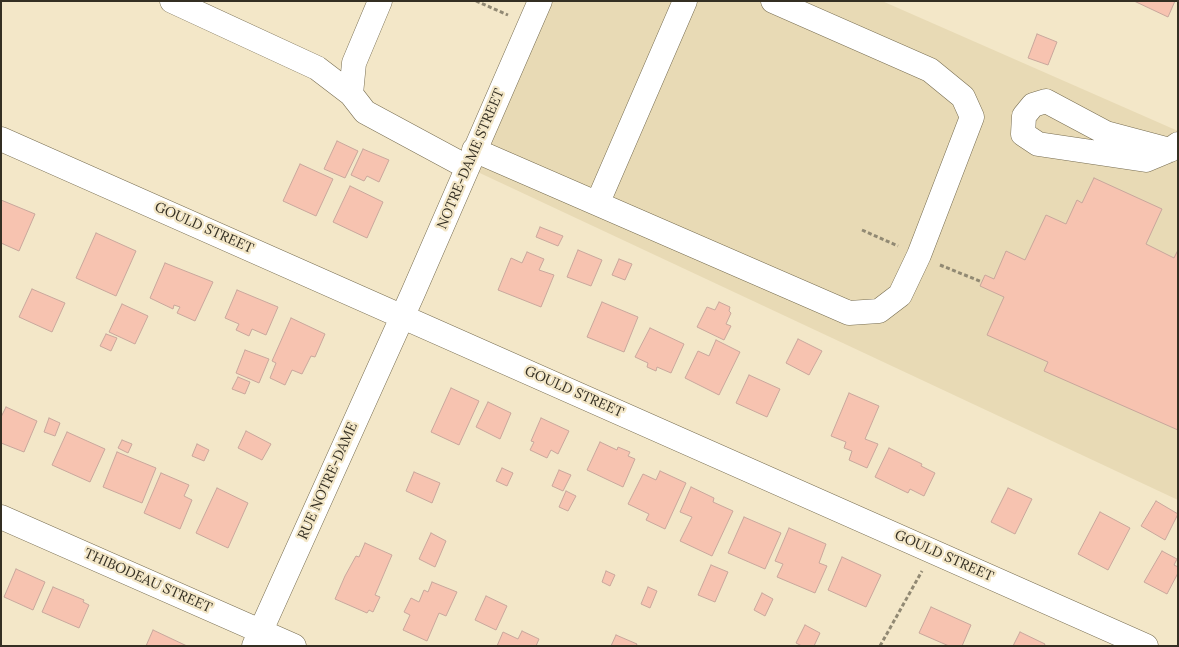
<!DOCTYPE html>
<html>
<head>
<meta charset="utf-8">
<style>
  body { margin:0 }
  #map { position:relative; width:1179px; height:647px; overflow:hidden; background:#f3e7c8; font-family:Lora,serif }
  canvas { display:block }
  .frame { position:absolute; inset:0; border:2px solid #342f23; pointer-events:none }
</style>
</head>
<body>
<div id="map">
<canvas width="1179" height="647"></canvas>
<div class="frame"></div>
</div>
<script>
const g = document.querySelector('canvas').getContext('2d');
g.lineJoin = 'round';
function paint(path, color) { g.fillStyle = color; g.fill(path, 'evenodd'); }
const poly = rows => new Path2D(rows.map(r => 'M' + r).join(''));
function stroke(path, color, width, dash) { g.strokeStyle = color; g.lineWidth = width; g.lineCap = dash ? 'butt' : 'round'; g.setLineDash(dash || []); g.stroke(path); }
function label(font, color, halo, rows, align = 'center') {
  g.font = font + ' Lora,serif'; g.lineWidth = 4.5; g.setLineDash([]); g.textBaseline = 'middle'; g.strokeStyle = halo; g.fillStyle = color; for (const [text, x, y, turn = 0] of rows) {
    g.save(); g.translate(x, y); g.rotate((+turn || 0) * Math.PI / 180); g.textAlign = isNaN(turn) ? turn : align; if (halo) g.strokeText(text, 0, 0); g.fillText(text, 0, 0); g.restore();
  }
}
paint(poly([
  [540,1,882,1,1178,131,1178,500,467,167]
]), '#e8dab5');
const building = poly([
  [1134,1,1175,1,1168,17,1134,1],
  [1037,34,1057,42,1048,65,1028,58,1037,34],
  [337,141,358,151,345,178,324,169,337,141],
  [363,149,389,160,379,182,367,176,364,181,351,175,363,149],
  [300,164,333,179,316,216,283,201,300,164],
  [1094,178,1162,209,1146,244,1174,258,1178,250,1178,430,1044,371,1048,362,987,335,1004,297,980,286,985,275,994,279,1006,251,1025,260,1046,215,1066,224,1077,200,1082,203,1094,178],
  [350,186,383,202,367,238,333,222,350,186],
  [1,200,35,214,19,251,1,243,1,200],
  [540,227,563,236,558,246,536,237,540,227],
  [96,233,136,251,116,296,76,278,96,233],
  [578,250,602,260,591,286,567,277,578,250],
  [527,252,544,259,539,270,554,275,541,307,498,290,511,258,522,263,527,252],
  [619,259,632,264,625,280,612,275,619,259],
  [165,263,213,282,195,321,177,313,180,307,174,305,173,309,150,298,165,263],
  [32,289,65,303,52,332,19,317,32,289],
  [237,290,278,307,266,335,252,329,249,336,236,330,239,324,225,318,237,290],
  [602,302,638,317,624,352,587,337,602,302],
  [719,302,730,307,729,311,731,313,726,324,731,326,724,340,697,327,707,307,715,310,719,302],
  [122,304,148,316,135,344,109,332,122,304],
  [291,318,325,334,315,357,311,356,302,374,292,370,285,385,270,378,276,363,272,361,291,318],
  [650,328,684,344,671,373,657,367,656,371,647,367,648,363,635,357,650,328],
  [106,334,117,338,111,351,100,346,106,334],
  [798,339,822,351,809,375,786,363,798,339],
  [716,340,740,352,719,395,685,378,698,351,709,356,716,340],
  [245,350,269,359,259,383,236,373,245,350],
  [749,375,780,389,767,417,736,403,749,375],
  [238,377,250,382,245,394,232,389,238,377],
  [451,388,479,401,459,445,431,432,451,388],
  [849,393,879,406,865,439,878,444,867,468,849,460,852,451,844,448,846,442,831,436,849,393],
  [488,402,511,413,500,439,476,427,488,402],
  [6,407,37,421,24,452,1,443,1,417,6,407],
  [49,418,60,423,55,436,44,432,49,418],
  [541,418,569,431,558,454,551,450,547,458,530,450,534,442,531,441,541,418],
  [246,431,271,444,262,460,238,448,246,431],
  [67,432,105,449,90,482,52,465,67,432],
  [122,440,132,444,128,453,118,448,122,440],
  [600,442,617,450,618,447,630,452,628,456,635,459,623,487,587,470,600,442],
  [197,444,209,450,204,461,192,456,197,444],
  [889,448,922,464,921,466,935,473,924,496,910,489,908,493,875,477,889,448],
  [117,452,156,468,142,503,103,487,117,452],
  [502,468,513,473,507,486,496,481,502,468],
  [559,470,571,475,563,491,552,486,559,470],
  [660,471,686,483,665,529,646,520,649,514,628,504,643,474,656,480,660,471],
  [414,472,440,483,432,503,406,491,414,472],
  [161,473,189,485,184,496,192,500,180,529,144,513,161,473],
  [691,487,714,498,713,502,733,511,712,556,680,541,692,517,680,512,691,487],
  [217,488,248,503,228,548,196,533,217,488],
  [1008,488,1032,499,1015,534,991,522,1008,488],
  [566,491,576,496,568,511,559,507,566,491],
  [1156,501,1178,514,1165,540,1141,526,1156,501],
  [1100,512,1130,528,1108,570,1078,554,1100,512],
  [744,517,781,533,765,569,728,553,744,517],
  [789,528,826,544,819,563,827,566,815,593,777,577,783,564,775,561,789,528],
  [431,533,446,541,435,567,419,559,431,533],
  [365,543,392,555,375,595,380,597,373,612,369,610,367,613,335,599,345,576,356,556,359,557,365,543],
  [1162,551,1177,559,1174,565,1178,567,1178,573,1167,594,1144,582,1162,551],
  [842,557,881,575,866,607,828,590,842,557],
  [711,565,728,572,715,602,698,595,711,565],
  [16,569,45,582,33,610,4,597,16,569],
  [606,571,615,575,610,586,602,582,606,571],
  [432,582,457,592,446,616,439,613,427,641,403,630,410,615,404,612,411,598,419,602,424,590,428,592,432,582],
  [53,587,84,600,83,602,89,605,79,628,42,612,53,587],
  [648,587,657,591,650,608,641,604,648,587],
  [762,593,773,599,765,616,754,610,762,593],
  [486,596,507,606,496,630,475,620,486,596],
  [931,607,971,625,962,646,949,646,919,633,931,607],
  [805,625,820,633,814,646,802,646,796,643,805,625],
  [153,630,187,646,146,646,153,630],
  [522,631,539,639,536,646,497,646,503,632,518,639,522,631],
  [1020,632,1045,644,1044,646,1013,646,1020,632],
  [616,635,637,644,636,646,611,646,616,635]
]);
paint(building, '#f7c3b0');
stroke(building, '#c8a79c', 1);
const minor = poly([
  [172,1,317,68,351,94],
  [380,1,354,63,351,94,365,112,467,167],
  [1,139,1146,646],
  [474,150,849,313,879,311,900,295,919,255,972,117,963,97,930,70,773,1],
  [1170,150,1106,133,1046,101,1033,105,1024,116,1023,134,1038,144,1146,160,1170,150,1178,144],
  [598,202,685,1],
  [1,517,294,646],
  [254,646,413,293,540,1]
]);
stroke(minor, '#776d51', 25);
stroke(poly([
  [476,1,508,15],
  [862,230,898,246],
  [940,265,982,282],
  [880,646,922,571]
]), '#918973', 3, [4, 2.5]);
stroke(minor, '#fff', 24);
label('14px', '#342f23', '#f3e7c8', [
  ["NOTRE-DAME STREET",471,159,-67],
  ["GOULD STREET",204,228,24],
  ["GOULD STREET",574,392,24],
  ["RUE NOTRE-DAME",328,481,-66],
  ["GOULD STREET",944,556,24],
  ["THIBODEAU STREET",148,581,24]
]);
</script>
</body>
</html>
